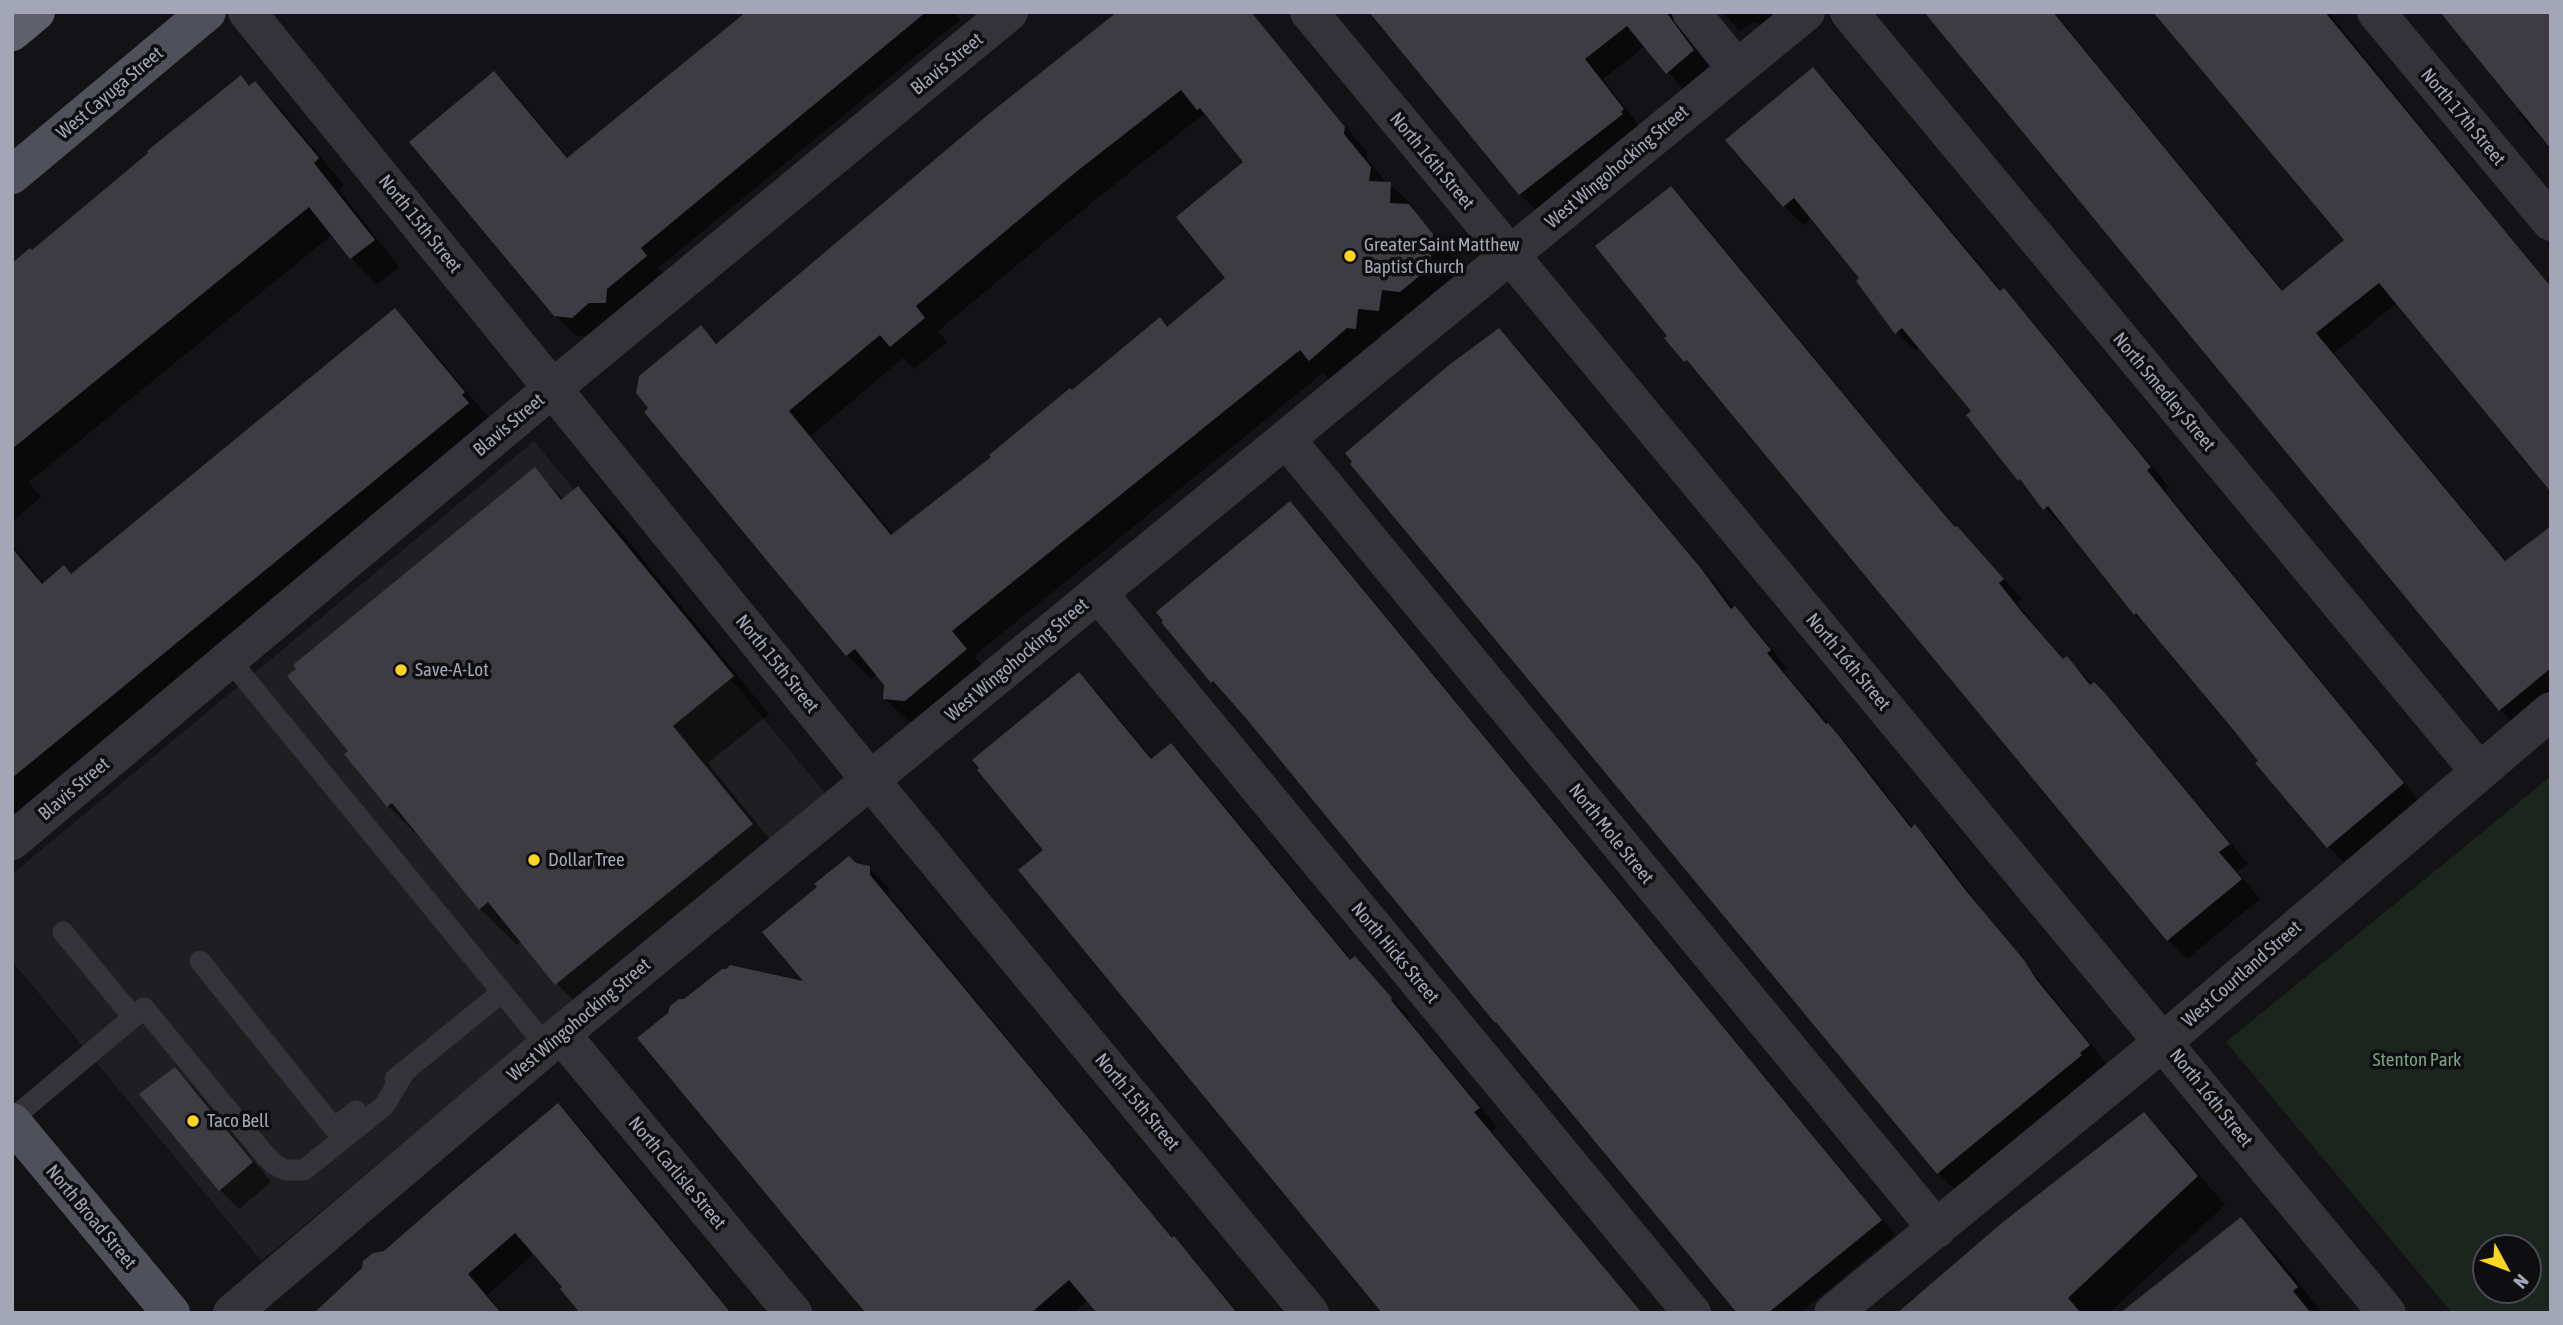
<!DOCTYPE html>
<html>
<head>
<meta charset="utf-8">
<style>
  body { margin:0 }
  #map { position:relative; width:2563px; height:1325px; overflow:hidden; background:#131214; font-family:"Asap Condensed",sans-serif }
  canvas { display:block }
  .frame { position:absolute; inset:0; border:14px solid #a3a6b6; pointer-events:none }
  .north { position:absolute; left:2472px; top:1234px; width:70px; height:70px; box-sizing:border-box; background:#0e0d0f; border:2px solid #4a4a52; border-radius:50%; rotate:131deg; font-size:19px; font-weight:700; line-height:28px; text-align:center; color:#a3a6b6 }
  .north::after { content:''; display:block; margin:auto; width:24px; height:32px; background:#fbd424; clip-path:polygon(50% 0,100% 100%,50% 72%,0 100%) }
</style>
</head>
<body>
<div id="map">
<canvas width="2563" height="1325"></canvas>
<div class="frame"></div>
<div class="north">N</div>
</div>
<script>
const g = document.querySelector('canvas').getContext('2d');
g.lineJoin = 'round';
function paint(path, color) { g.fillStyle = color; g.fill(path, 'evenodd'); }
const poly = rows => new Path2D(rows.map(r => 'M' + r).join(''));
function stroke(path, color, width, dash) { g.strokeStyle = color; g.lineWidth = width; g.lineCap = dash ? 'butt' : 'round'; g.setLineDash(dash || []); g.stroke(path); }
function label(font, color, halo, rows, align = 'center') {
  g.font = font + ' "Asap Condensed",sans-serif'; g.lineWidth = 7; g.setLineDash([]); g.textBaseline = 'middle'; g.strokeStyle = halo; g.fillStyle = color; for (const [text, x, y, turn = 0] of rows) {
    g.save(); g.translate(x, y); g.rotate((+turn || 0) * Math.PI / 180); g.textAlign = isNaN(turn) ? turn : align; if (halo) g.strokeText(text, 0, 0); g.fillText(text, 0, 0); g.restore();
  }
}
paint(poly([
  [534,441,825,793,261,1261,12,961,12,874]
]), '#1f1e21');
paint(poly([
  [2551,776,2551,1313,2452,1313,2226,1042],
  [2486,1248,2528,1248,2528,1290,2486,1290]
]), '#1c241e');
paint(poly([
  [747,12,953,12,960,20,658,268,665,276,591,337,575,335,555,315,494,73,513,92,569,159],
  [1249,12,1367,152,1367,159,1386,182,1390,184,1414,207,1414,212,1455,259,1453,290,1424,315,1405,313,1402,334,1381,331,1379,351,1333,383,1323,373,974,656,989,674,929,724,908,721,884,698,886,684,877,673,871,679,847,655,646,412,701,327,718,344],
  [1204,114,1246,162,1228,278,1168,329,1072,393,894,535,811,436,903,358,914,369,947,342,938,331,1100,196],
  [1372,12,1701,12,1688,37,1693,47,1712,70,1686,92,1645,46,1603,79,1642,129,1539,213,1520,194],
  [1722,12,1778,12,1763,25,1753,22,1740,31],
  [1926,12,2054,12,2284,292,2346,241,2157,12,2328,12,2551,287,2551,490,2397,303,2334,353,2507,562,2551,528,2551,703,2519,729,2500,710],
  [2551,12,2551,149,2518,113,2522,110],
  [1813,69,1832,88,2002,291,2004,290,2023,310,2169,487,2165,490,2203,537,2421,803,2348,866,2329,847,2154,633,2135,614,2066,526,2064,528,2020,480,1968,416,1974,412,1920,347,1916,351,1897,332,1862,278,1813,217,1803,225,1784,206],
  [255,84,281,109,344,185,339,190,399,267,377,284,351,258,333,234,29,482,41,497,12,522,12,266],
  [1671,188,1690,207,1926,493,2022,599,2017,603,2041,633,2065,660,2067,658,2123,714,2248,864,2237,872,2260,899,2187,959,2168,940,1726,404,1667,338,1670,336],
  [395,311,421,337,490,419,12,825,12,545,44,584,72,576],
  [1499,330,1516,347,1717,586,1734,609,1735,608,1752,625,1787,668,1783,671,1856,755,1913,828,1915,826,1932,843,1984,912,2106,1063,2096,1071,2098,1073,1955,1190,1938,1173],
  [535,470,564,499,578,488,615,525,769,714,708,763,788,862,593,1020,557,984,522,941,517,945,480,909,424,842,388,806],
  [1290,503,1305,518,1895,1235,1800,1313,1739,1313,1510,1037,1496,1022,1228,696,1212,682],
  [1079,675,1098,693,1153,760,1171,745,1190,764,1352,961,1355,958,1410,1018,1408,1019,1497,1127,1492,1132,1642,1313,1045,850],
  [856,865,869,868,888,887,889,895,1173,1239,1193,1258,1238,1313,1098,1313,1088,1300,1073,1313,866,1313,808,984],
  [175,1069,194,1088,271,1182,239,1209,220,1190],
  [558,1106,579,1126,732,1313,582,1313,564,1287,535,1253,487,1295,502,1313,334,1313,385,1253],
  [2144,1114,2171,1142,2225,1205,2109,1313,1899,1313,1912,1298,1918,1297],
  [2240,1219,2277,1256,2323,1313,2123,1313]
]), '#0007');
paint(poly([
  [746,12,926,12,641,248,647,256,607,289,606,303,589,303,572,318,554,316,409,142,494,71,567,158],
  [1117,12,1251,12,1345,127,1344,134,1371,167,1369,181,1391,182,1390,203,1409,204,1433,234,1430,267,1400,292,1382,290,1379,311,1358,309,1356,329,1347,328,1309,361,1300,350,952,631,967,649,905,701,883,699,884,685,855,649,846,656,644,412,648,408,636,393,639,376,701,325,716,344,990,113],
  [1181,90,1197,110,1200,108,1243,162,1176,217,1225,278,1167,327,1160,317,1072,390,1070,388,989,455,991,457,891,535,789,411,880,335,890,347,925,318,916,306,1076,172],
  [1369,12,1666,12,1694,50,1666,74,1627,26,1585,59,1624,109,1621,112,1623,114,1519,195],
  [1924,12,2053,12,2282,291,2344,240,2153,12,2325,12,2551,287,2551,492,2379,283,2316,333,2505,561,2551,526,2551,668,2499,711],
  [2440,12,2551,12,2551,149],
  [1813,67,2000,291,2004,288,2151,467,2147,470,2184,516,2404,783,2327,848,2255,763,2258,761,2236,733,2136,613,2134,615,2048,506,2043,510,2020,479,2018,481,1966,415,1971,411,1902,328,1895,334,1856,281,1859,278,1794,198,1783,207,1725,140],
  [241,75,249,86,255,81,319,158,314,163,375,240,350,259,309,207,12,449,12,263,30,248,32,250,148,153,147,151],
  [1671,186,1907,471,1955,527,1957,526,2004,579,1999,583,2022,612,2063,659,2067,656,2090,685,2094,682,2104,692,2230,844,2219,852,2242,879,2167,941,1705,382,1687,360,1684,362,1664,338,1667,336,1595,246],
  [395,308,465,392,462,395,469,403,12,778,12,548,42,584,64,565,71,574],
  [1499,328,1700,567,1731,609,1735,606,1771,650,1767,653,1826,724,1828,723,1839,736,1911,828,1915,824,1967,892,2024,960,2036,979,2090,1045,2080,1053,2082,1055,1937,1174,1350,464,1352,462,1345,453,1449,365],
  [535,467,561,500,578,486,734,676,673,726,753,824,555,985,488,902,479,910,392,803,387,807,344,754,348,751,287,676,296,669,293,665],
  [1290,501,1882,1220,1768,1313,1737,1313,1496,1022,1495,1023,1245,717,1213,681,1211,683,1161,622,1163,621,1156,612],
  [1079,672,1151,759,1171,743,1350,960,1355,956,1392,998,1391,1000,1480,1108,1474,1112,1642,1313,1382,1313,1018,870,1043,850,977,770,979,768,972,760],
  [849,856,856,863,870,866,870,875,895,905,1172,1238,1174,1236,1237,1313,1097,1313,1069,1280,1031,1313,866,1313,824,1264,637,1038,668,1013,670,1006,679,999,684,999,722,969,726,969,730,965,803,981,762,932,817,887,814,884],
  [175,1067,253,1162,219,1191,139,1094],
  [558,1103,731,1313,580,1313,560,1289,562,1287,515,1233,468,1274,501,1313,314,1313,362,1268,363,1261,373,1253,384,1251,449,1194],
  [2144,1112,2198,1176,2068,1298,2081,1313,1897,1313,2003,1222],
  [2241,1217,2298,1287,2293,1291,2311,1313,2120,1313]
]), '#3c3c42');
stroke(poly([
  [229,659,547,1047],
  [63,932,133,1017],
  [200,961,334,1128,356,1111],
  [395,1079,502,992],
  [12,1119,144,1008,265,1155,274,1164,285,1170,304,1170,384,1106,405,1071]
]), '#333339', 21);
stroke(poly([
  [247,12,871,781,1310,1313],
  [1309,12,2387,1313],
  [1691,12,1737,69],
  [1849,12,2479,771],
  [2376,12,2551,222],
  [1286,439,1937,1229],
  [1098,593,1692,1313],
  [12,841,553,388,1009,12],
  [561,1034,793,1313],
  [232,1313,561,1034,1806,12],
  [1833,1313,2164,1041,2551,711]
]), '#333339', 38);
stroke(poly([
  [12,175,207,12],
  [12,1122,171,1313]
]), '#4f5059', 38);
stroke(poly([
  [12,32,36,12]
]), '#5f606b', 38);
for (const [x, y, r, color] of [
  [1350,256,7,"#fbd424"],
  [401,670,7,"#fbd424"],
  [534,860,7,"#fbd424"],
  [193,1121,7,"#fbd424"]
]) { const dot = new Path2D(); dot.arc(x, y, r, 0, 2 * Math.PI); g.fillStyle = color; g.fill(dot); stroke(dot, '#0e0d0f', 2.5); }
label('19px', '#a3a6b6', '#0e0d0f', [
  ["Blavis Street",947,64,-39],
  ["West Cayuga Street",110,93,-40],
  ["North 17th Street",2463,117,50],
  ["North 16th Street",1432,161,50],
  ["West Wingohocking Street",1617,167,-40],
  ["North 15th Street",420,224,51],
  ["North Smedley Street",2164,392,50],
  ["Blavis Street",509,425,-40],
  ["West Wingohocking Street",1017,660,-40],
  ["North 16th Street",1848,662,50],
  ["North 15th Street",777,664,51],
  ["Blavis Street",74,789,-40],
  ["North Mole Street",1611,834,51],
  ["North Hicks Street",1395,953,50],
  ["West Courtland Street",2242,974,-41],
  ["West Wingohocking Street",579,1020,-40],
  ["North 16th Street",2211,1098,51],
  ["North 15th Street",1137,1102,50],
  ["North Carlisle Street",677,1173,50],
  ["North Broad Street",91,1217,50]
]);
label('19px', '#a3a6b6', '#0e0d0f', [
  ["Greater Saint Matthew",1364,245],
  ["Baptist Church",1364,267],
  ["Save-A-Lot",415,670],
  ["Dollar Tree",548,860],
  ["Taco Bell",207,1121]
], 'left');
label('19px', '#79a282', '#0e0d0f', [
  ["Stenton Park",2417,1060]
]);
</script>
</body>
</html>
